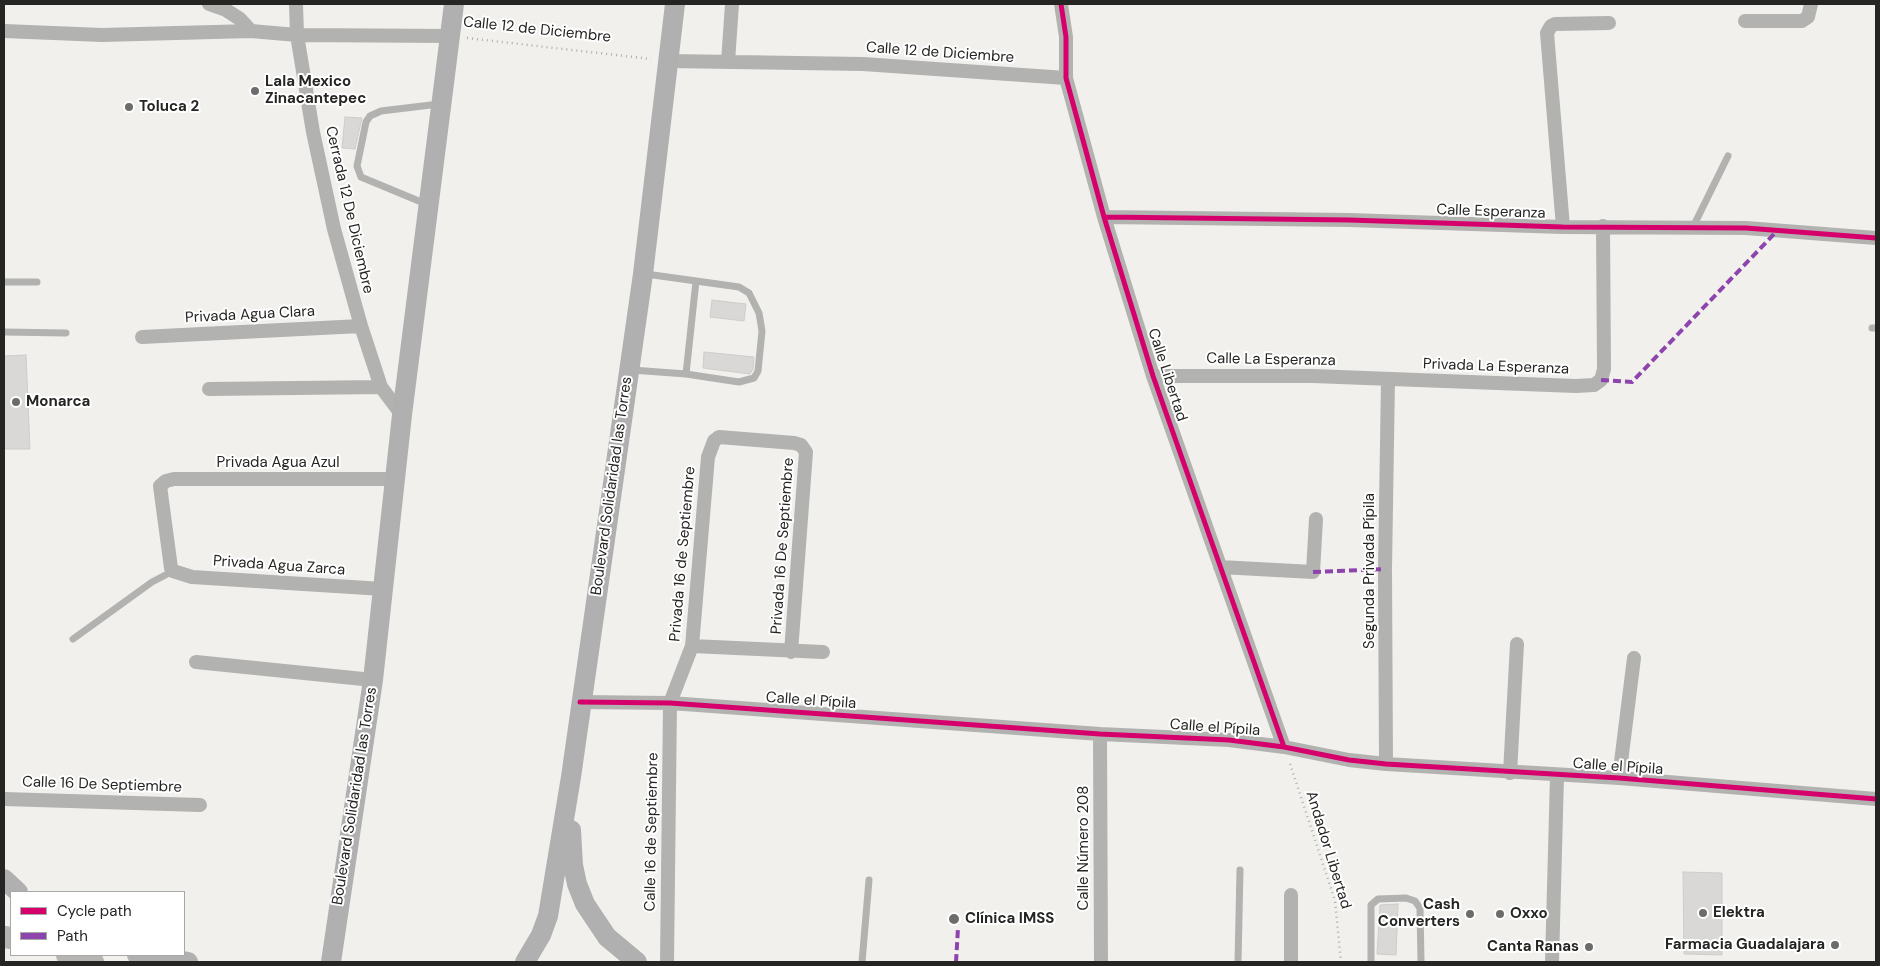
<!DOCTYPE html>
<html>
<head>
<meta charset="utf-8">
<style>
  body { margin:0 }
  #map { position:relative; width:1880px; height:966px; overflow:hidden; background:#f1f0ed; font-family:"DM Sans",sans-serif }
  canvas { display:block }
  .frame { position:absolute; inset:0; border:5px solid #252523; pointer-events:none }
  .legend { position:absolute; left:10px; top:891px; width:175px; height:65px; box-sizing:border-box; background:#fff; border:1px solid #a8a8a7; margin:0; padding:6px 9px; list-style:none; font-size:15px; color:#252523 }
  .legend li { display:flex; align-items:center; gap:10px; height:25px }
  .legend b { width:25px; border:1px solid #a8a8a7 }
</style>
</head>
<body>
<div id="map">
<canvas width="1880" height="966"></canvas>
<div class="frame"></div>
<ul class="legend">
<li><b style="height:6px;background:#d6006c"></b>Cycle path</li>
<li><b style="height:6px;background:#8e44ad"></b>Path</li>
</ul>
</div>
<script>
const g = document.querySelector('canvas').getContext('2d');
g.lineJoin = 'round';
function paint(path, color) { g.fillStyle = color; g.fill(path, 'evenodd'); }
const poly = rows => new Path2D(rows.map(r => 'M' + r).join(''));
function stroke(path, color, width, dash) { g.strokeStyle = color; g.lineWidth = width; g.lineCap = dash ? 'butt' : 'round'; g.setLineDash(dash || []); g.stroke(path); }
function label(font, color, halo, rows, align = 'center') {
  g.font = font + ' "DM Sans",sans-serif'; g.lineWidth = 4; g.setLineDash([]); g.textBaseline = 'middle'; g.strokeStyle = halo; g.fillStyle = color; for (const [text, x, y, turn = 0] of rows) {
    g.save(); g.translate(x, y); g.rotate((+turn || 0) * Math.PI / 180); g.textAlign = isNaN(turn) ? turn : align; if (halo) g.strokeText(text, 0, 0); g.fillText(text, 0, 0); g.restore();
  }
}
const building = poly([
  [345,117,362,118,355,149,342,148,345,117],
  [712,300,746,304,744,321,710,317,712,300],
  [704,352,754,357,753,369,750,374,703,368,704,352],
  [26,355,30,449,4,449,4,356,26,355],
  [1683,872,1722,873,1722,955,1684,954,1683,872],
  [1398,904,1396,955,1377,954,1380,905,1398,904]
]);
paint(building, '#d9d8d6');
stroke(building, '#cecccb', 1);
stroke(poly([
  [467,38,651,59],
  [1290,764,1335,901,1341,962]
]), '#adadac', 2.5, [1, 4]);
stroke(poly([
  [426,204,361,177,357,166,366,122,370,116,381,111,439,104],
  [1693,227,1728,156],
  [4,282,37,282],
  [1872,328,1876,328],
  [4,332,66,333],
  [632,370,686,374,739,382,754,378,758,371,762,331,759,313,749,293,739,287,646,274],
  [686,374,696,281],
  [73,639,152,582,173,571],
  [862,962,869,880],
  [1238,962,1240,870],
  [1371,962,1371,905,1378,899,1406,898,1415,901,1420,908,1421,962]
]), '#b2b2b1', 7);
stroke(poly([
  [209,4,226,10,240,19,251,31],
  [296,4,297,35,313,132,334,229,361,326,381,387,402,415],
  [1061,4,1066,37,1066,78,1104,217,1153,376,1284,747],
  [1745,21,1802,21,1808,17,1811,4],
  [4,31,102,35,251,31,297,35,450,36],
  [669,61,863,64,1066,78],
  [728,62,732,4],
  [1104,217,1349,220,1563,227,1746,228,1876,238],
  [1563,227,1547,33,1551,26,1555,24,1609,23],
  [142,337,361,326],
  [1153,376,1313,376,1576,386,1594,385,1601,380,1604,369,1603,226],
  [209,389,381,387],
  [1220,567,1313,572,1316,519],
  [383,589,192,577,173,571,171,568,160,486,166,481,174,479,395,479],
  [692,646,823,652],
  [196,662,373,680],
  [580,702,670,703,1100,734,1229,740,1284,747,1349,760,1386,764,1619,778,1876,799],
  [1100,734,1101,962],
  [1386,764,1385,569,1388,379],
  [1510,773,1517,644],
  [1619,778,1634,658],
  [4,799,200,805],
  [1291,895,1291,962],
  [667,962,670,703,692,646,708,457,714,441,719,437,794,443,801,445,806,452,791,652],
  [1552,962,1557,776]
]), '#b2b2b1', 14);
stroke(poly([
  [571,830,573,865,577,884,585,904,607,937,637,962],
  [4,879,18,892],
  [137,955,188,962],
  [331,962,373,680,402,415,454,4],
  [525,962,541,935,548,916,571,777,643,274,675,4]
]), '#b1b0b0', 20);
stroke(poly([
  [4,937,11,938],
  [67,955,93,962]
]), '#b5b4b3', 22);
stroke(poly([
  [1601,380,1632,382,1778,230],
  [1313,572,1385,569],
  [956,962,958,928]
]), '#8e44ad', 4, [8, 4]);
stroke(poly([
  [1061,4,1066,37,1066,78,1104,217,1153,376,1284,747],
  [1104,217,1349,220,1563,227,1746,228,1876,238],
  [580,702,670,703,1100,734,1229,740,1284,747,1349,760,1386,764,1619,778,1876,799]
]), '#d6006c', 5);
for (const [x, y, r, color] of [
  [255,91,5,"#6c6c6a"],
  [129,107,5,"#6c6c6a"],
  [16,402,5,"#6c6c6a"],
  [1703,913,5,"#6c6c6a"],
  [1470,914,5,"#6c6c6a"],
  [1500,914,5,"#6c6c6a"],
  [954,919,6,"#6c6c6a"],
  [1835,945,5,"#6c6c6a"],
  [1589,947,5,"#6c6c6a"]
]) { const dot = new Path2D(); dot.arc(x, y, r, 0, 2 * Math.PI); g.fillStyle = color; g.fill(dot); stroke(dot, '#fff', 2); }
label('15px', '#252523', '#fff', [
  ["Calle 12 de Diciembre",537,30,6],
  ["Calle 12 de Diciembre",940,53,4],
  ["Cerrada 12 De Diciembre",349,210,77],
  ["Calle Esperanza",1491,212,2],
  ["Privada Agua Clara",250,315,-3],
  ["Calle La Esperanza",1271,360,1],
  ["Privada La Esperanza",1496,367,2],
  ["Calle Libertad",1167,375,72],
  ["Privada Agua Azul",278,463],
  ["Boulevard Solidaridad las Torres",612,486,-82],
  ["Privada 16 De Septiembre",783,546,-86],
  ["Privada 16 de Septiembre",683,554,-85],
  ["Privada Agua Zarca",279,566,4],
  ["Segunda Privada Pípila",1370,571,-90],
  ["Calle el Pípila",811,701,4],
  ["Calle el Pípila",1215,728,4],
  ["Calle el Pípila",1618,767,4],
  ["Calle 16 De Septiembre",102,785,2],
  ["Boulevard Solidaridad las Torres",355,796,-81],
  ["Calle 16 de Septiembre",652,832,-89],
  ["Calle Número 208",1084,848,-90],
  ["Andador Libertad",1328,850,73]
]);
label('bold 15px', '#252523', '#fff', [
  ["Lala Mexico",265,82],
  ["Zinacantepec",265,99],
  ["Toluca 2",139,107],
  ["Monarca",26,402],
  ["Cash",1460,905,"right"],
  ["Converters",1460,922,"right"],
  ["Elektra",1713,913],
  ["Oxxo",1510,914],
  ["Clínica IMSS",965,919],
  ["Farmacia Guadalajara",1825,945,"right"],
  ["Canta Ranas",1579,947,"right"]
], 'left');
</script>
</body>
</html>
